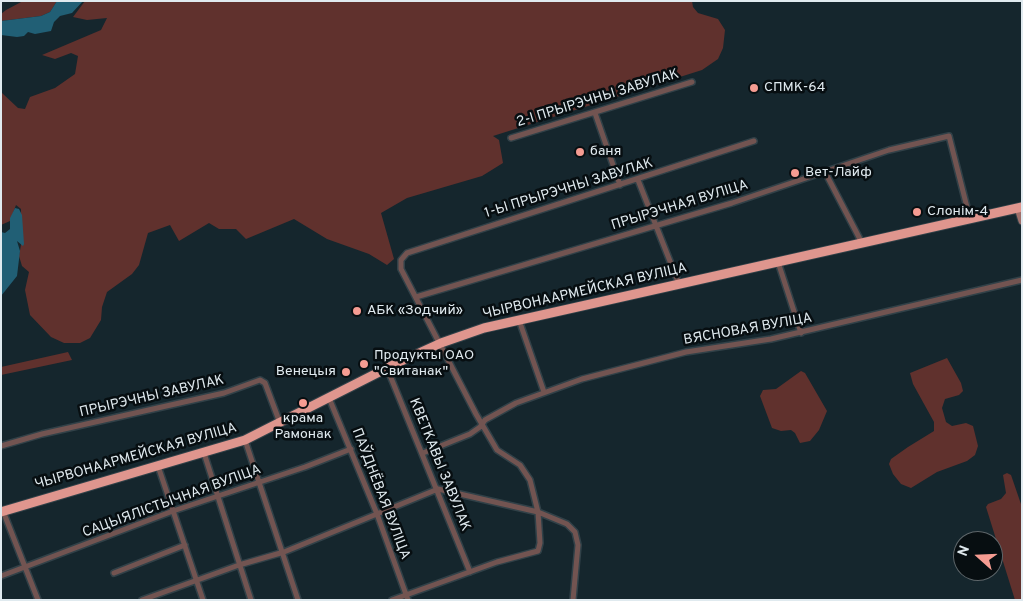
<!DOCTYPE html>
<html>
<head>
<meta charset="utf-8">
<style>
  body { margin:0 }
  #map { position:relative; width:1023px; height:601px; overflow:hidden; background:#15262d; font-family:Overpass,sans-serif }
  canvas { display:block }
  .frame { position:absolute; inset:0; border:2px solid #e0eaef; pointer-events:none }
  .north { position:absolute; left:953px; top:531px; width:50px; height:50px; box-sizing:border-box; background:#070e11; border:1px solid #5e666a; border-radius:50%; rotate:290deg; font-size:14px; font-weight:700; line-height:20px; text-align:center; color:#e0eaef }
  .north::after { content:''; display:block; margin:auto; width:18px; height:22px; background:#f59c92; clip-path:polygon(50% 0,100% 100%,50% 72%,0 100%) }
</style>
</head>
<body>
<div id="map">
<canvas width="1023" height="601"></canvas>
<div class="frame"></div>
<div class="north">N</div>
</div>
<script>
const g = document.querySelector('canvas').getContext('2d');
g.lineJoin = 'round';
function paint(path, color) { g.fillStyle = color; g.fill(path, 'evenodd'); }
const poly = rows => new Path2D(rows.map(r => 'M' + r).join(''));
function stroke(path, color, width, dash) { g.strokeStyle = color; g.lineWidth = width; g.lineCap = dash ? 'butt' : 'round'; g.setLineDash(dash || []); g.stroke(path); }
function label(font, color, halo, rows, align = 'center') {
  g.font = font + ' Overpass,sans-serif'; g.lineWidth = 5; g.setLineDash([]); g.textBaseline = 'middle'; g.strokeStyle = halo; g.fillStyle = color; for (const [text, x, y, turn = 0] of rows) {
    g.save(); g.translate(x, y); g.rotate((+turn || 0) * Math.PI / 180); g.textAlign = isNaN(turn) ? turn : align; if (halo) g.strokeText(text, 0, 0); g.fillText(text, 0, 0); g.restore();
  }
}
paint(poly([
  [23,1,57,1,50,12,41,16,1,21,1,14,6,10],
  [85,1,692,1,693,7,698,13,718,19,725,30,723,48,718,59,702,70,493,136,499,140,503,163,482,176,407,198,381,213,394,259,387,265,369,254,327,239,294,219,246,239,236,229,219,229,209,223,179,241,170,225,148,233,139,265,132,274,107,292,102,307,101,320,90,338,80,343,64,343,51,337,30,315,25,290,29,272,22,266,19,256,21,245,21,209,16,205,10,221,1,225,1,92,18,108,25,109,30,97,55,88,75,74,78,56,71,53,55,59,42,55,101,30,107,18,87,20,73,17],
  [68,352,72,360,1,375,1,367],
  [947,358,961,383,963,391,959,395,945,399,942,408,946,422,952,426,966,423,973,426,978,446,975,455,967,461,937,472,911,488,901,484,893,474,889,464,891,459,908,447,934,431,934,422,913,384,910,373],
  [801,371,805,373,827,411,819,430,810,441,800,443,795,433,791,430,781,431,772,428,760,396,763,390,776,389],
  [1007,473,1011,475,1022,507,1022,600,1015,600,986,507,988,504,1001,499,1006,493,1003,475]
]), '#60312d');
paint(poly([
  [57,1,83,1,72,13,60,16,54,22,51,31,35,34,28,32,24,36,17,37,1,35,1,21,41,16,50,12],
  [15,208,19,209,22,215,24,244,23,246,17,241,20,251,17,276,1,296,1,232,5,233,10,229,10,218]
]), '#215f75');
const street = poly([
  [595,113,620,185],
  [511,138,692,82],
  [825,172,862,243],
  [638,180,679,284],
  [778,262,801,333],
  [416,297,732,203,889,150,949,136,970,219],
  [519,320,544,392],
  [387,368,470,572],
  [329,398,377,514,408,600],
  [245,440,298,600],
  [1,446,42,434,224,393,260,380,265,383,280,423],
  [204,453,251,600],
  [423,453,470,434,480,427,485,420,516,403,582,379,686,352,771,339,1022,280],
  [158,466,203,600],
  [3,511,38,600],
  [114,573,185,545],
  [1,576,173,511,305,467,351,449],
  [142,600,239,565,284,552,438,489,538,512,567,524,575,532,578,545,573,600],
  [392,600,497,562,538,551,540,543,538,512,530,480,520,465,497,450,476,414,401,269,401,260,407,253,754,141]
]);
const secondary = poly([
  [1018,208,1022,221]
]);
const highway = poly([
  [1,512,245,440,395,364,441,343,484,328,1022,207]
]);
stroke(street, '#314148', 8);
stroke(secondary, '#314148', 9);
stroke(highway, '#314148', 11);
stroke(street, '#725451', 5);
stroke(secondary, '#9e6f6a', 7);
stroke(highway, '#df968e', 9);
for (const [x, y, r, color] of [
  [754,88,5,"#f59c92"],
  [580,152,5,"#f59c92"],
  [795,173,5,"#f59c92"],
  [917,212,5,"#f59c92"],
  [357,311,5,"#f59c92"],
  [364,364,5,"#f59c92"],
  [346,372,5,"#f59c92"],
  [303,403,5,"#f59c92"]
]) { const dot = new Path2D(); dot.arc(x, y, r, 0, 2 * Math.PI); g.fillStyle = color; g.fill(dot); stroke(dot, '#070e11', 2); }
label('14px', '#e0eaef', '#070e11', [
  ["СПМК-64",764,88],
  ["баня",590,152],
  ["Вет-Лайф",805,173],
  ["Слонім-4",927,212],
  ["АБК «Зодчий»",367,311],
  ["Продукты ОАО",374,356],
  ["\"Свитанак\"",374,372],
  ["Венецыя",336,372,"right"],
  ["крама",303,419,"center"],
  ["Рамонак",303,435,"center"]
], 'left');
label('14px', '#e0eaef', '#070e11', [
  ["2-І ПРЫРЭЧНЫ ЗАВУЛАК",598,99,-17],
  ["1-Ы ПРЫРЭЧНЫ ЗАВУЛАК",569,189,-17],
  ["ПРЫРЭЧНАЯ ВУЛІЦА",680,206,-17],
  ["ЧЫРВОНААРМЕЙСКАЯ ВУЛІЦА",585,292,-13],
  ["ВЯСНОВАЯ ВУЛІЦА",748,330,-10],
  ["ПРЫРЭЧНЫ ЗАВУЛАК",152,397,-13],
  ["ЧЫРВОНААРМЕЙСКАЯ ВУЛІЦА",136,457,-16],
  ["КВЕТКАВЫ ЗАВУЛАК",439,465,68],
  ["ПАЎДНЁВАЯ ВУЛІЦА",380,494,69],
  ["САЦЫЯЛІСТЫЧНАЯ ВУЛІЦА",172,502,-20]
]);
</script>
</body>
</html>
